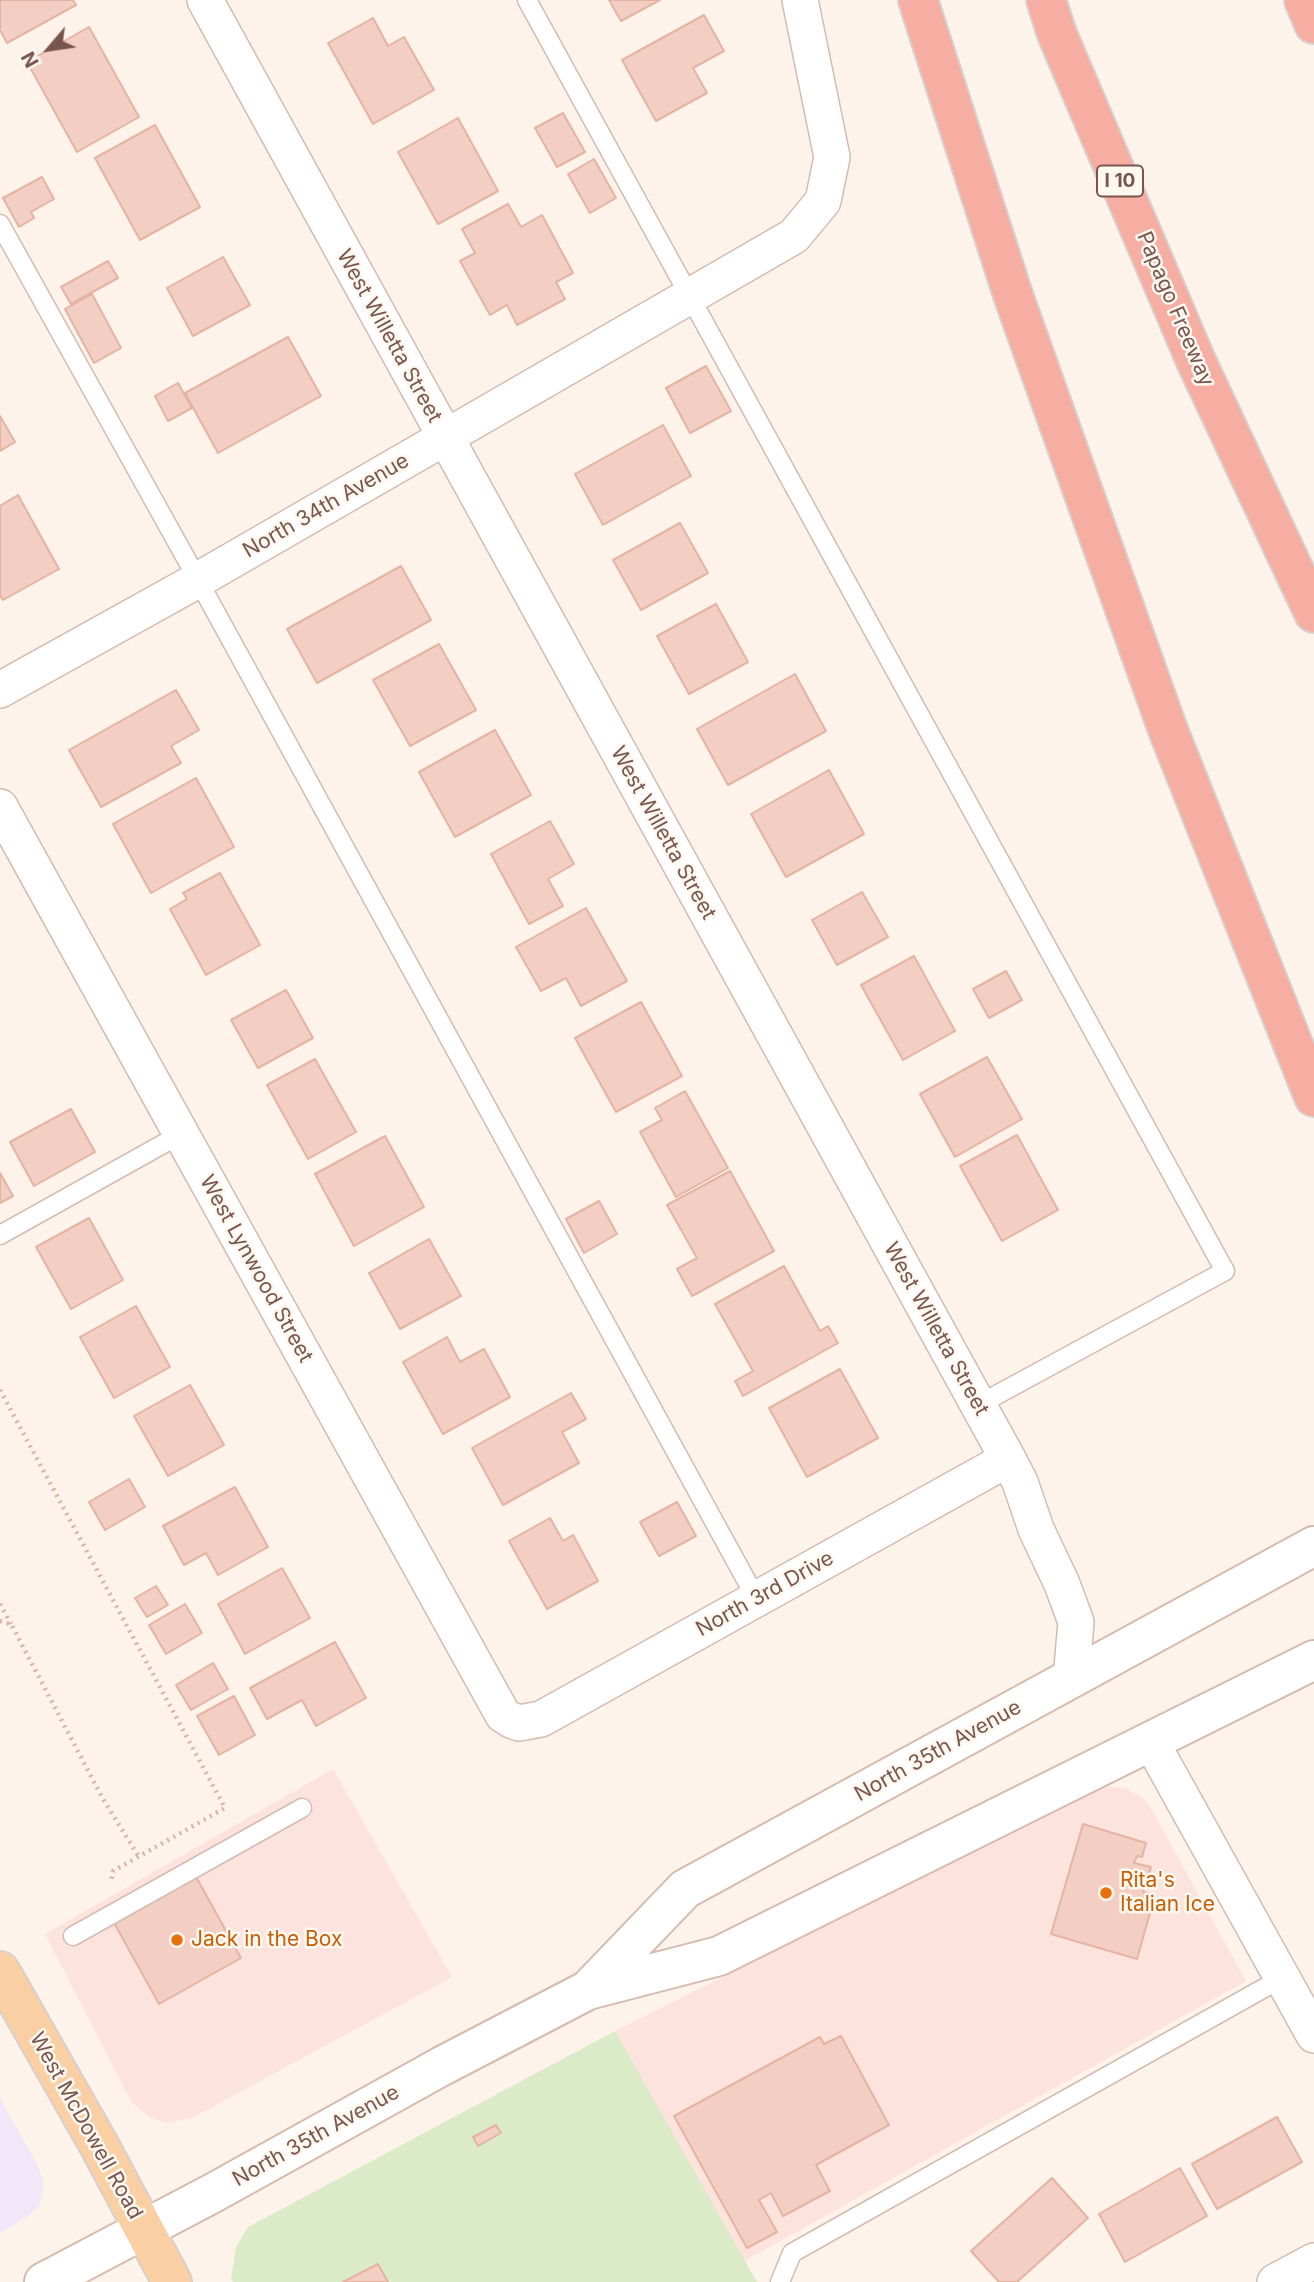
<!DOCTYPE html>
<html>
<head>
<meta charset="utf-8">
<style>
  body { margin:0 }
  #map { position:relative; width:1314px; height:2282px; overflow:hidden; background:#fdf3ea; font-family:Inter,sans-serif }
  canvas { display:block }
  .north { position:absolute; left:14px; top:14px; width:70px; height:70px; -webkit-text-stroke:5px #fff8f1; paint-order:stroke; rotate:241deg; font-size:19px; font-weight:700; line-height:28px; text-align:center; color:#78564d }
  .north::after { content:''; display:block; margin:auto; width:24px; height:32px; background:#78564d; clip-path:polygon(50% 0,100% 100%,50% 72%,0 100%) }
</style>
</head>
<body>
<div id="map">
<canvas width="1314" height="2282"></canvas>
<div class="north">N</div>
</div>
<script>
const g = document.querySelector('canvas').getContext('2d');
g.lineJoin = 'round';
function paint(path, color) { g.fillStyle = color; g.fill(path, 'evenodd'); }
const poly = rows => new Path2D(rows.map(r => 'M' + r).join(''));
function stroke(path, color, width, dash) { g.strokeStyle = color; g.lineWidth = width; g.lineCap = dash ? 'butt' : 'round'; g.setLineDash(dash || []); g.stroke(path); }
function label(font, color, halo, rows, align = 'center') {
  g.font = font + ' Inter,sans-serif'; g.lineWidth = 5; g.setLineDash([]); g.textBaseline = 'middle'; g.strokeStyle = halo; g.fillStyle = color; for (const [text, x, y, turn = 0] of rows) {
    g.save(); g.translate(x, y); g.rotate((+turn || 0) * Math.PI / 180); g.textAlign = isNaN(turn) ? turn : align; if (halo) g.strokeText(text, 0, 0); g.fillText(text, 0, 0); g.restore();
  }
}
paint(poly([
  [333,1769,452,1977,192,2118,167,2123,151,2118,132,2103,45,1934],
  [1108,1786,1127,1789,1147,1801,1246,1981,741,2263,615,2031]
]), '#fde3de');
paint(poly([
  [0,2098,38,2166,43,2181,43,2192,39,2206,28,2216,0,2233]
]), '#f0e7f9');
paint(poly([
  [615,2031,757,2282,233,2282,231,2279,236,2247,248,2227]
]), '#dbebc8');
const building = poly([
  [0,0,73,0,76,5,7,43,0,30,0,0],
  [609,0,660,0,621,21,609,0],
  [704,15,724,51,693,68,707,93,656,121,622,60,704,15],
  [373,18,388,46,404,37,434,90,373,124,328,43,373,18],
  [89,27,139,117,77,152,27,62,89,27],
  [563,113,585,152,557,167,535,128,563,113],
  [458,118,498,191,438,224,398,152,458,118],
  [155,125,200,207,140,240,95,158,155,125],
  [594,159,616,198,590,213,568,174,594,159],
  [42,177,54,199,31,212,34,218,19,227,3,198,42,177],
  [508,204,521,227,542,215,573,273,556,282,565,299,517,325,507,305,490,315,460,261,475,253,462,229,508,204],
  [223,257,250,305,193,336,167,288,223,257],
  [108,261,118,278,71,304,61,287,108,261],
  [92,294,121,348,94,363,65,309,92,294],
  [288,337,321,396,218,453,185,393,288,337],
  [706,366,731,411,690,433,666,388,706,366],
  [178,383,192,408,168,421,155,396,178,383],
  [0,416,15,442,0,451,0,416],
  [663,425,691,476,603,525,575,474,663,425],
  [18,495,59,569,3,600,0,595,0,506,18,495],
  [680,523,708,573,641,610,613,560,680,523],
  [401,566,431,620,317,683,287,629,401,566],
  [716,604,748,662,689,694,657,636,716,604],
  [439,644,476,710,410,746,373,680,439,644],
  [795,674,826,731,728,785,697,729,795,674],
  [176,690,199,730,171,746,181,763,101,807,69,750,176,690],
  [495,730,531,795,455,837,419,772,495,730],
  [829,770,864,834,786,877,751,814,829,770],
  [196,778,234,847,151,893,113,824,196,778],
  [550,821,574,864,548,879,563,906,529,924,491,854,550,821],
  [220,873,260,945,206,975,170,909,187,899,183,893,220,873],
  [862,892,888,937,837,965,812,920,862,892],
  [586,908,627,981,581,1006,566,978,541,991,516,947,586,908],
  [914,956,955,1031,903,1060,861,985,914,956],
  [1006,971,1022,1000,989,1018,973,989,1006,971],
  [286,990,313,1038,258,1068,231,1020,286,990],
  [641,1002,682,1076,616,1112,575,1038,641,1002],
  [987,1057,1022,1119,955,1157,920,1094,987,1057],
  [315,1059,356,1132,308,1159,267,1085,315,1059],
  [685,1091,728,1168,676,1197,640,1132,662,1120,655,1108,685,1091],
  [71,1109,95,1152,34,1186,10,1142,71,1109],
  [1017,1135,1058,1210,1002,1241,960,1166,1017,1135],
  [385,1136,424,1207,354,1246,315,1174,385,1136],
  [730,1171,774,1251,692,1296,677,1269,697,1258,667,1205,730,1171],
  [0,1173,13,1196,0,1203,0,1173],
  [599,1201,617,1234,584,1253,566,1219,599,1201],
  [89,1218,123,1280,71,1309,36,1247,89,1218],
  [429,1239,461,1296,400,1329,369,1273,429,1239],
  [784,1266,820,1331,828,1326,838,1343,743,1396,735,1381,753,1371,715,1304,784,1266],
  [136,1306,170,1367,114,1398,80,1337,136,1306],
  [447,1337,460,1362,484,1349,510,1397,443,1434,403,1362,447,1337],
  [840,1369,878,1438,807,1477,769,1408,840,1369],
  [190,1385,224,1445,168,1476,134,1416,190,1385],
  [571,1393,586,1419,562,1432,579,1463,503,1505,472,1448,571,1393],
  [129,1479,145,1507,105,1530,89,1502,129,1479],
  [235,1487,268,1547,218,1575,206,1553,184,1565,163,1526,235,1487],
  [677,1502,696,1536,659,1556,640,1522,677,1502],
  [550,1518,563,1541,573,1535,598,1581,547,1609,509,1541,550,1518],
  [282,1568,310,1618,245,1654,218,1604,282,1568],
  [156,1586,168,1605,147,1617,135,1598,156,1586],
  [185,1604,202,1633,166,1654,149,1625,185,1604],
  [335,1642,366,1698,316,1726,302,1700,267,1719,250,1688,335,1642],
  [213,1663,228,1689,191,1710,176,1685,213,1663],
  [234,1696,255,1735,219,1755,197,1716,234,1696],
  [1083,1824,1146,1843,1142,1857,1137,1856,1134,1863,1151,1867,1143,1892,1155,1895,1137,1959,1051,1934,1083,1824],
  [195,1875,241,1958,159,2004,113,1921,195,1875],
  [841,2036,889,2125,816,2165,830,2191,783,2216,771,2193,759,2200,777,2232,747,2248,674,2116,820,2037,824,2044,841,2036],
  [1277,2117,1302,2162,1217,2209,1192,2164,1277,2117],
  [496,2125,501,2133,478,2146,473,2137,496,2125],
  [1180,2168,1207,2216,1125,2262,1099,2214,1180,2168],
  [1052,2178,1088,2218,1017,2282,999,2282,971,2251,1052,2178],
  [378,2264,388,2282,343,2282,378,2264]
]);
paint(building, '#f2cfc2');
stroke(building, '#e5b3a2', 2);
const lane = poly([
  [527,0,1225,1271,978,1405],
  [0,224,198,580,756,1598],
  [0,1235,181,1134],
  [73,1936,302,1808],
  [780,2282,792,2253,1282,1978]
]);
const street = poly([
  [205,0,1008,1459,1020,1482,1036,1529,1062,1584,1076,1622,1071,1679],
  [0,690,198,580,794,236,823,201,832,157,800,0],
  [0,807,503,1715,511,1720,519,1723,541,1719,1008,1459],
  [1150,1740,1314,2035],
  [1275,2282,1314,2261]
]);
const secondary = poly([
  [588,1990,685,1889,1314,1546],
  [44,2282,213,2193,442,2066,588,1990,719,1956,1314,1660]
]);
const primary = poly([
  [0,1971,99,2145,172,2282]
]);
const highway = poly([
  [918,0,1013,295,1168,730,1314,1097],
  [1046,0,1057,34,1196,361,1314,613],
  [1304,0,1314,24]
]);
stroke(lane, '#d2bcb2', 21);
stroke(street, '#d2bcb2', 38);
stroke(secondary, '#d5bbaf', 42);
stroke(primary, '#d9d0cd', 42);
stroke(highway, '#d9d0cd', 42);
stroke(poly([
  [0,1390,225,1808,113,1871,111,1882],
  [0,1604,11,1624],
  [0,1621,11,1624,103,1799,139,1857]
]), '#d8b1a4', 4.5, [2, 5]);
stroke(lane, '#fff', 18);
stroke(street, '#fff', 35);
stroke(secondary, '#fff', 38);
stroke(primary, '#facfa4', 38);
stroke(highway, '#f6ada2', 38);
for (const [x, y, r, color] of [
  [1106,1893,7,"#e8710a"],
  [177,1940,7,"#e8710a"]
]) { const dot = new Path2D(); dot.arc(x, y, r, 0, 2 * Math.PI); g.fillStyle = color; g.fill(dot); stroke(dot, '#fff8f1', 2.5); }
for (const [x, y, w] of [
  [1120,181,46]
]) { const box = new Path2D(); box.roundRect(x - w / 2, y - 15.5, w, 31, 5); g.fillStyle = '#fff8f1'; g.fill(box); stroke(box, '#78564d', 2); }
label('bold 19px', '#78564d', null, [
  ["I 10",1120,181]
]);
label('21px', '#78564d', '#fff8f1', [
  ["Papago Freeway",1175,309,67],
  ["West Willetta Street",389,336,61],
  ["North 34th Avenue",326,506,-30],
  ["West Willetta Street",663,833,61],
  ["West Lynwood Street",256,1269,61],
  ["West Willetta Street",936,1329,61],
  ["North 3rd Drive",765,1594,-29],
  ["North 35th Avenue",938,1751,-29],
  ["West McDowell Road",86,2126,61],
  ["North 35th Avenue",316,2136,-29]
]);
label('21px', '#c56008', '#fff8f1', [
  ["Rita's",1120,1881],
  ["Italian Ice",1120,1905],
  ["Jack in the Box",191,1940]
], 'left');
</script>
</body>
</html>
